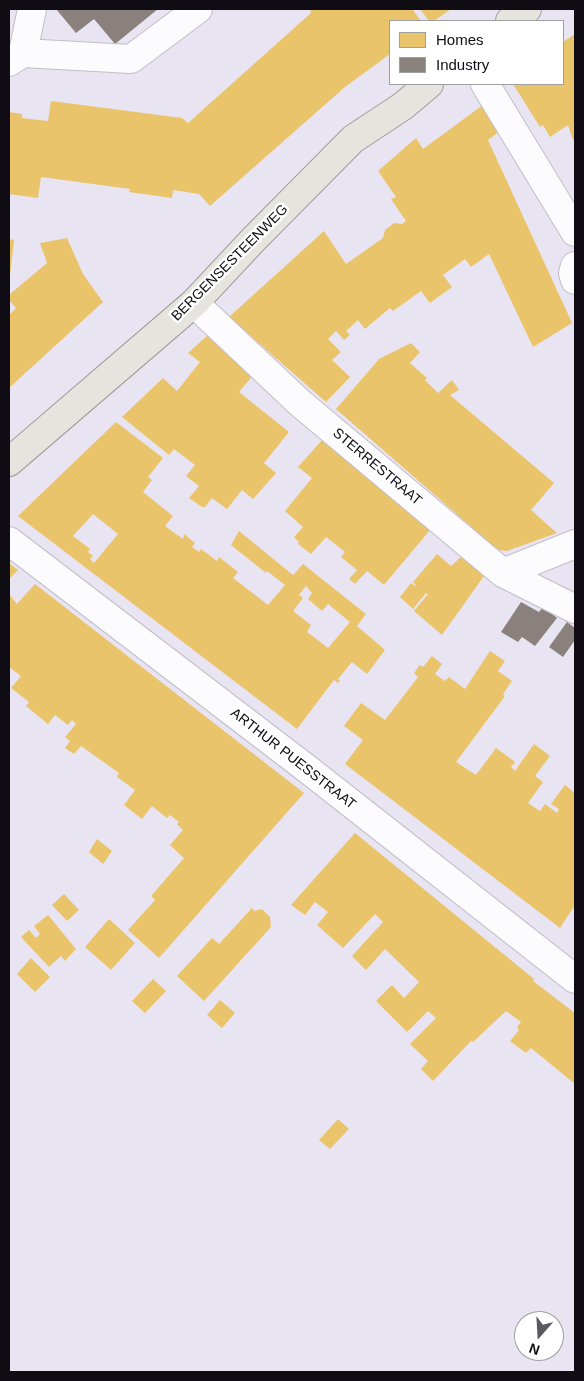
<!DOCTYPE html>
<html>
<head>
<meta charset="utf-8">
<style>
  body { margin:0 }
  #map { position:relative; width:584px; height:1381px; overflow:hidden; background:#e9e4f2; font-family:Helvetica,sans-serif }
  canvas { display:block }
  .frame { position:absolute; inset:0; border:10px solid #0f0c14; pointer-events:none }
  .legend { position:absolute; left:389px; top:20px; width:175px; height:65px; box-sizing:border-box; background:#fff; border:1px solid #9f9ea1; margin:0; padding:6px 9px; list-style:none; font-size:15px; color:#0f0c14 }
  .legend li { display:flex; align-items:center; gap:10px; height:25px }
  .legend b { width:25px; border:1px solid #9f9ea1 }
  .north { position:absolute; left:514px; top:1311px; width:50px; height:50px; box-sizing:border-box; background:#fff; border:1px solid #9f9ea1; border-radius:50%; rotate:199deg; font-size:14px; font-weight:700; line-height:20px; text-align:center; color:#0f0c14 }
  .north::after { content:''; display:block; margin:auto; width:18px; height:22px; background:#5b5862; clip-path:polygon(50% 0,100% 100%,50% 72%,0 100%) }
</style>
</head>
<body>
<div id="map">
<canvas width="584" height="1381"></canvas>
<div class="frame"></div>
<ul class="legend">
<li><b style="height:14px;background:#e9c46a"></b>Homes</li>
<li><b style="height:14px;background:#8a817c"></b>Industry</li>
</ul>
<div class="north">N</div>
</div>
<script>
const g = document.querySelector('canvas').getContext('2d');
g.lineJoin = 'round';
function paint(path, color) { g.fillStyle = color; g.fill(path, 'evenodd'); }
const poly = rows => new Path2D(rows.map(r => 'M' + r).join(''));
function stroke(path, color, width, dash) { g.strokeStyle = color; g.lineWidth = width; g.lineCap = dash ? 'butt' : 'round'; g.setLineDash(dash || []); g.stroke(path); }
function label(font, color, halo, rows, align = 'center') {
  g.font = font + ' Helvetica,sans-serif'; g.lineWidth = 5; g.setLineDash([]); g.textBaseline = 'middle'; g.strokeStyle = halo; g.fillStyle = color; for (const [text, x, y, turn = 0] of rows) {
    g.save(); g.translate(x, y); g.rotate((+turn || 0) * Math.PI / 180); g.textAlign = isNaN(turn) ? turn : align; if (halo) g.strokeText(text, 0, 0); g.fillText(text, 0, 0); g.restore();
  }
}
paint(poly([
  [310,9,412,9,421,21,390,21,390,54,345,87,210,206,199,194,173,190,172,198,129,192,130,189,41,177,38,198,9,194,9,112,22,114,22,118,48,121,51,101,182,118,188,123,311,13],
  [420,9,451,9,434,21,429,21],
  [575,34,575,139,573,140,568,125,550,137,543,125,540,127,513,84,563,84,563,42],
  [487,102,504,128,488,140,572,323,533,347,489,254,471,267,465,259,443,275,452,287,430,303,421,291,393,311,390,308,365,329,358,320,346,331,350,335,344,340,336,331,328,339,341,352,332,360,350,377,326,402,229,317,324,231,346,264,383,238,385,230,394,223,402,224,406,221,391,199,396,197,378,171,416,138,423,149],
  [67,238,83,274,103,302,10,387,9,385,9,313,10,314,16,308,9,300,9,295,47,263,40,243],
  [9,239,14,240,10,276,9,276],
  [207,336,254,374,239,392,289,432,264,463,276,473,253,499,242,490,227,509,212,498,205,507,202,507,189,498,199,486,186,476,195,465,174,449,169,455,122,417,163,378,177,391,200,362,188,353],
  [411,343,420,352,410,363,427,378,425,380,438,393,452,380,459,390,450,395,554,483,531,510,557,533,507,551,498,550,336,409,379,359],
  [116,422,163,458,148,477,152,480,143,492,173,516,165,526,183,539,184,534,195,543,192,547,199,552,201,549,217,561,219,557,238,572,233,578,268,605,285,585,267,571,266,573,231,545,239,531,293,575,303,564,366,614,357,626,385,650,367,674,352,662,338,679,340,681,338,683,334,680,297,729,18,516],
  [93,514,118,534,94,563,90,559,93,556,88,552,90,549,73,536],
  [306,586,312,593,308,599,322,611,328,604,350,622,328,648,307,632,311,625,293,611,303,598,299,595],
  [324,438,430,530,384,585,367,571,355,584,349,579,357,570,341,557,345,552,326,537,311,554,298,544,299,542,294,537,303,527,285,511,312,478,298,467],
  [437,554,451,566,461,557,484,576,442,635,414,611,428,594,426,593,413,609,400,597,411,583,415,586,416,585,413,582],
  [9,563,18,570,9,579],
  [35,584,304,793,159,958,128,930,155,900,151,896,184,858,170,845,183,830,177,824,179,822,170,815,167,818,152,806,142,819,124,805,135,790,117,777,119,773,81,746,74,754,65,748,70,741,65,737,76,724,72,720,68,725,55,715,48,724,26,706,29,702,11,688,21,676,9,667,9,594,17,604],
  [490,651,505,661,498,671,512,681,503,694,505,696,456,762,476,775,496,748,515,762,511,767,515,771,534,744,550,756,535,776,543,782,528,803,540,811,545,804,557,813,559,809,551,804,565,785,575,793,575,905,560,928,345,764,363,740,344,726,361,703,385,720,418,677,414,673,420,665,423,667,432,656,442,664,435,674,445,681,449,677,465,689],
  [355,833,534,979,533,981,575,1013,575,1084,531,1048,526,1053,510,1041,519,1030,517,1027,521,1022,506,1011,473,1042,471,1041,433,1081,421,1069,428,1061,410,1044,436,1018,428,1011,407,1032,376,1001,392,985,404,998,419,982,385,949,366,970,352,956,383,922,375,914,343,948,317,925,328,912,315,902,305,915,291,905],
  [97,839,112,851,103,864,89,852],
  [64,894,79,910,67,921,52,905],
  [252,908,254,911,262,909,270,917,271,927,204,1001,177,976,212,938,219,944],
  [48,915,76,949,65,961,61,956,49,967,21,937,29,930,36,938,40,934,34,926],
  [109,919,135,943,111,970,85,947],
  [31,958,50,977,35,992,17,974],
  [153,979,166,991,145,1013,132,1001],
  [220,1000,235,1013,222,1028,207,1015],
  [338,1119,349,1129,330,1149,319,1140]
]), '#e9c46a');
paint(poly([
  [56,9,158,9,115,44,94,19,76,33],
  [521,602,539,612,543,607,557,618,535,646,522,637,518,642,501,632],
  [567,622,575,628,575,640,563,657,549,647]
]), '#8a817c');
const minor = poly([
  [23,53,32,9],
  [9,62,23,53,131,59,198,9],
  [485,84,575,232],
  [575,266,573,273,575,280],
  [194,303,300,403,503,573,575,609],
  [9,541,306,768,575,979],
  [503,573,575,544]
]);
const major = poly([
  [510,21,527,9],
  [9,462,194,303,253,240,353,139,403,106,429,84]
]);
stroke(minor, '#c1bec8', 30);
stroke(major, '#a19d97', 30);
stroke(minor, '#fcfbfd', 28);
stroke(major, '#e6e4de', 28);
label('14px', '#0f0c14', '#fff', [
  ["BERGENSESTEENWEG",230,263,-45],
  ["STERRESTRAAT",377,467,40],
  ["ARTHUR PUESSTRAAT",293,759,38]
]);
</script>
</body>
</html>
